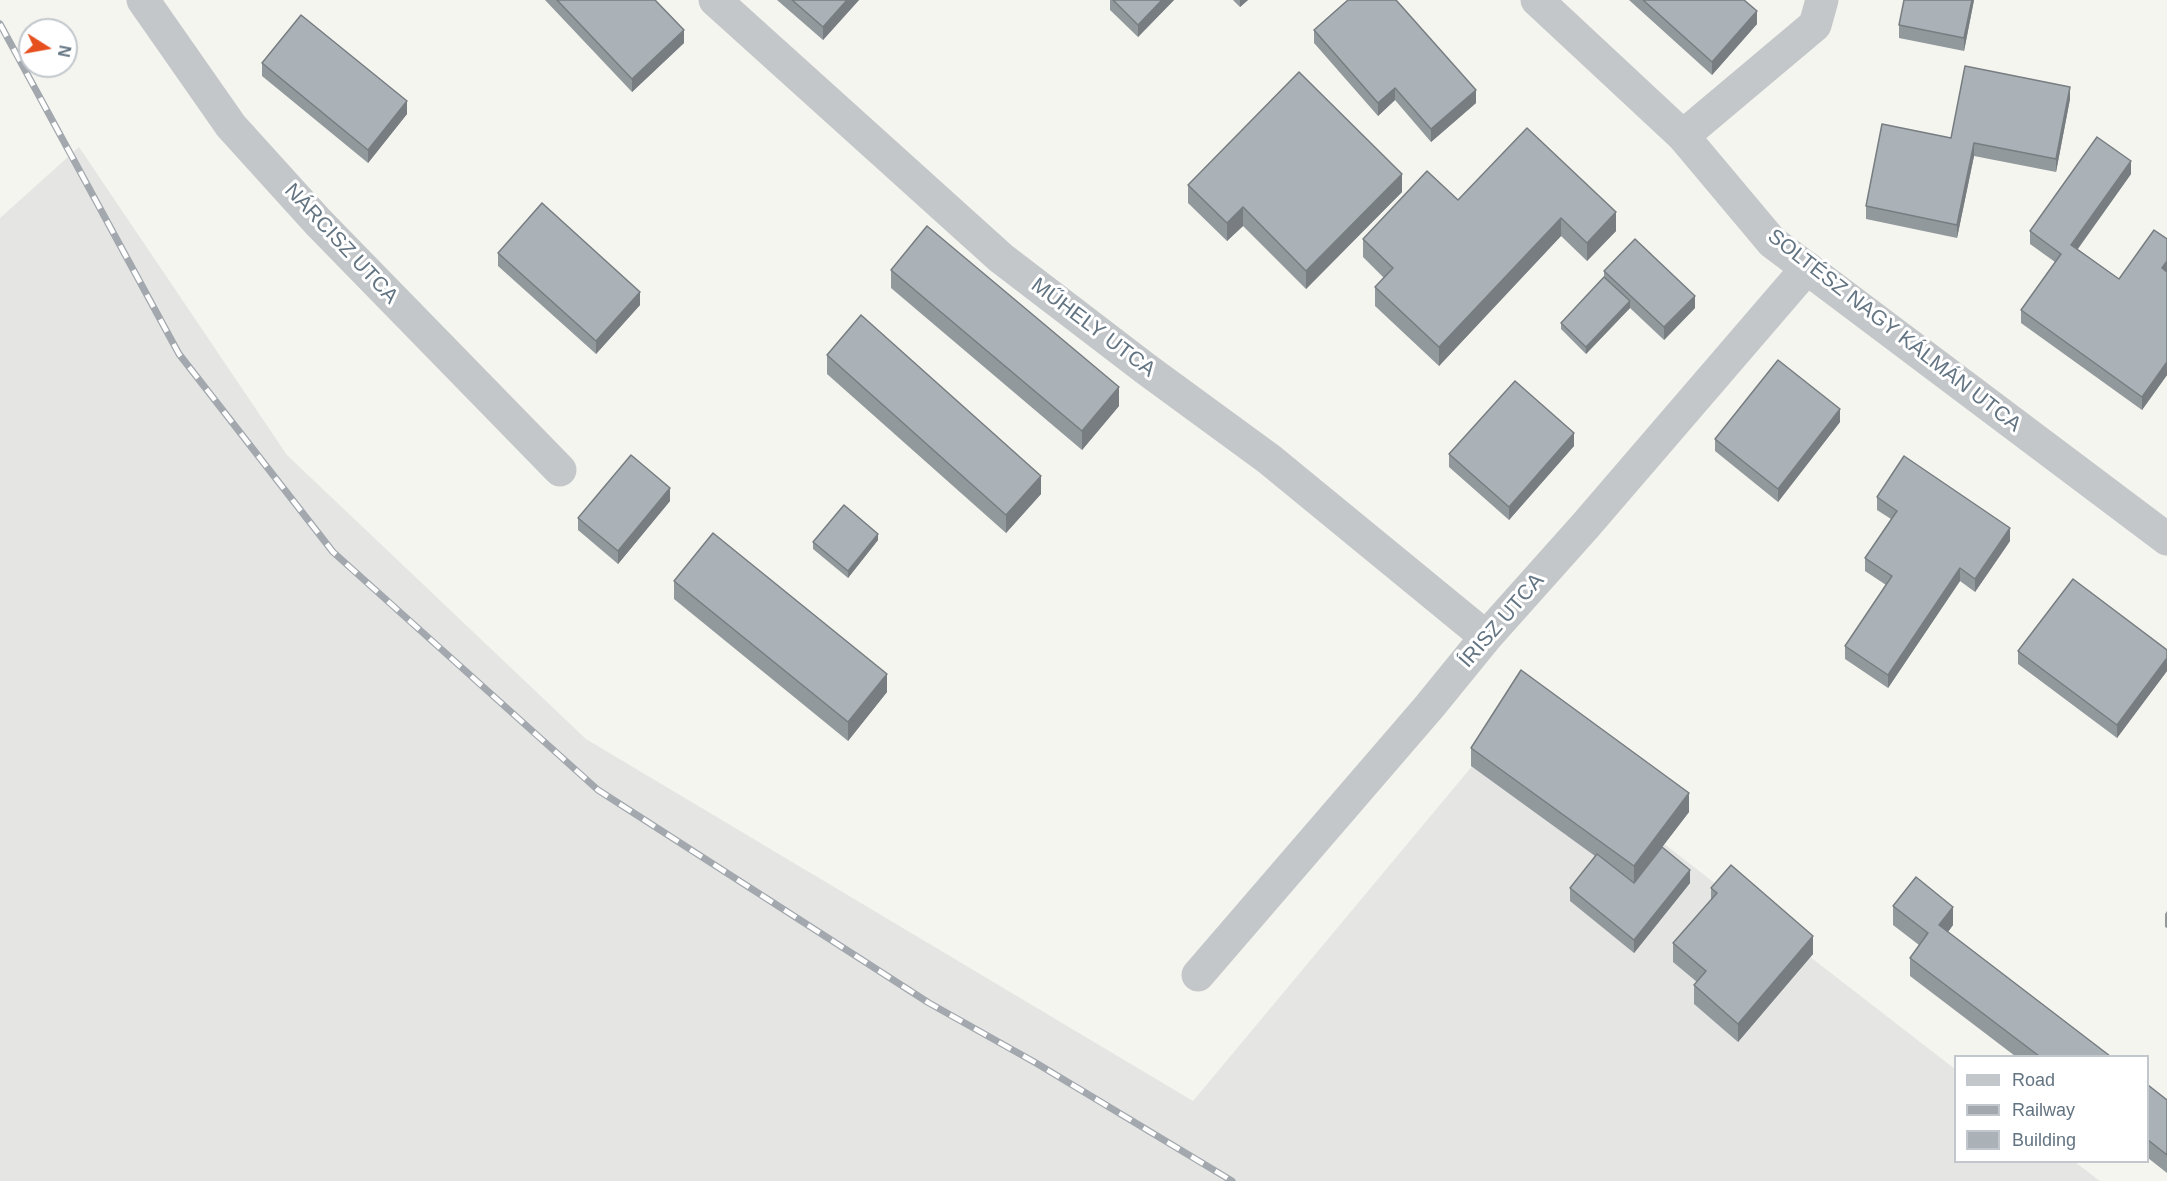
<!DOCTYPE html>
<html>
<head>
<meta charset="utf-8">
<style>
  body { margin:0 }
  #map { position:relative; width:2167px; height:1181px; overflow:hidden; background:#f5f5f0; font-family:Helvetica,sans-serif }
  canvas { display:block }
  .legend { position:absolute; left:1954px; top:1055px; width:195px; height:108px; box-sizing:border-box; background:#fff; border:2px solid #c1c7cd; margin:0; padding:8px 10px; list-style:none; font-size:18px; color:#637482 }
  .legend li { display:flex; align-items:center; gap:12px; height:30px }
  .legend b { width:30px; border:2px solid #c1c7cd }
  .north { position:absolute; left:18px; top:18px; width:60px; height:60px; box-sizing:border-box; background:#fff; border:2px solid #c1c7cd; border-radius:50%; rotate:101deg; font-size:16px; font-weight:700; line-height:24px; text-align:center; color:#637482 }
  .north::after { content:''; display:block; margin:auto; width:21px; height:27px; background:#e6501f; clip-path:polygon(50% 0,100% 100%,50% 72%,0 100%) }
</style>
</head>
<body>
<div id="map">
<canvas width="2167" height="1181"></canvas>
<ul class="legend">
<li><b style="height:8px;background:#c4c7ca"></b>Road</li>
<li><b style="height:8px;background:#a2a8ad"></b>Railway</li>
<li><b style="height:16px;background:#aab2b7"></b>Building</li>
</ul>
<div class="north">N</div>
</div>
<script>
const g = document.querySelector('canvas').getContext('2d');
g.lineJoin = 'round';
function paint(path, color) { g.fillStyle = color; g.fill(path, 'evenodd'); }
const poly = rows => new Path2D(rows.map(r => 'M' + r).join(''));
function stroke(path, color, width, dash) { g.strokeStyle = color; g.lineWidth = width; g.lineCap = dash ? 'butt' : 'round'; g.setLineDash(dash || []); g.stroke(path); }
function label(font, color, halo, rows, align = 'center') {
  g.font = font + ' Helvetica,sans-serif'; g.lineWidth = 6; g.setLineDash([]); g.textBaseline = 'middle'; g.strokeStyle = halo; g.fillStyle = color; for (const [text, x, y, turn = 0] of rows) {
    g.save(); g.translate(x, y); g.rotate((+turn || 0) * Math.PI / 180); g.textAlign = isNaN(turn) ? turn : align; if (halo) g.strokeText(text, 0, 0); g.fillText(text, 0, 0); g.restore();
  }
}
paint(poly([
  [79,147,287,455,586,739,1193,1101,1508,723,1955,1069,1956,1162,2075,1162,2100,1181,0,1181,0,218]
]), '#e5e6e4');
stroke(poly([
  [143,0,231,126,318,222,560,470],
  [715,0,1001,258,1146,369,1269,459,1486,637],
  [1683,136,1815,25,1822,0],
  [1198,975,1429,707,1486,637,1586,525,1807,268]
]), '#c4c7ca', 33);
stroke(poly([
  [1537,0,1683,136,1772,242,2167,539]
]), '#c4c7ca', 33);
const rail = poly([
  [0,24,179,354,333,552,598,790,929,1003,1036,1063,1232,1181]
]);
stroke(rail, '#a2a8ad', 7);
stroke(rail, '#fff', 4.5, [14]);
paint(poly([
  [545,0,655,0,684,43,632,92],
  [777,0,859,0,823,40],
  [1110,0,1174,0,1138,37,1110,10],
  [1233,0,1248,0,1240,7],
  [1629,0,1744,0,1757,24,1712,75],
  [1904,0,1974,0,1964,51,1899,38,1899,25],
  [1314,30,1476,103,1431,142,1395,100,1378,116,1314,43],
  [262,63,407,114,368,163,262,76],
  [2070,99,2056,172,1974,156,1957,238,1866,219,1866,206,1951,138],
  [1527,128,1616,231,1587,261,1561,236,1439,366,1375,306,1375,287,1384,278,1363,257,1363,239,1458,200],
  [2131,174,2078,249,2119,279,2167,239,2167,375,2142,410,2021,323,2021,310,2055,262,2030,244,2030,231],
  [1188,185,1402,192,1306,289,1243,226,1227,241,1188,203],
  [498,253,640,305,596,354,498,266],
  [891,270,1119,406,1082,450,891,288],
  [1604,271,1695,308,1664,340,1630,308,1586,354,1561,329,1561,323,1604,277],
  [827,355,1041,494,1006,533,827,374],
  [1840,422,1778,502,1715,451,1715,439],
  [1574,446,1509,520,1449,467,1449,454],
  [1877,497,2010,541,1975,592,1960,581,1888,688,1845,659,1845,646,1886,585,1865,571,1865,558,1891,519,1877,510],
  [670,501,618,564,578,530,578,518],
  [878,540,848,578,813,549,813,542],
  [674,581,887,692,848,741,674,599],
  [2167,650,2167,671,2117,738,2018,664,2018,651],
  [1471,748,1689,812,1662,847,1690,883,1634,953,1570,901,1570,888,1595,856,1471,766],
  [1711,888,1813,954,1738,1042,1694,1004,1694,985,1697,982,1673,962,1673,943,1711,900],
  [1893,906,1953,925,1948,932,2110,1056,2015,1056,1910,976,1910,958,1919,945,1893,925],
  [2167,911,2167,928,2165,927,2165,914],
  [2148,1085,2167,1100,2167,1173,2148,1158]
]), '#92999d');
paint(poly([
  [847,0,859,0,823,40,823,27],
  [1162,0,1174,0,1138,37,1138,25],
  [1240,0,1248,0,1240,7],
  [1972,0,1974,0,1964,51,1964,38],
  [1757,11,1757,24,1712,75,1712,62],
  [684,30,684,43,632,92,632,79],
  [2070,87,2070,99,2056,172,2056,159],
  [1395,88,1395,100,1378,116,1378,103],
  [1476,90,1476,103,1431,142,1431,129],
  [407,101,407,114,368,163,368,150],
  [1974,143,1974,156,1957,238,1957,225],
  [2131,161,2131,174,2071,258,2071,245],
  [1402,174,1402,192,1306,289,1306,271],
  [1243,207,1243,226,1227,241,1227,223],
  [1616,212,1616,231,1587,261,1587,243],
  [1561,218,1561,236,1439,366,1439,347],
  [2167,261,2167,274,2162,268],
  [640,292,640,305,596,354,596,341],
  [1695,296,1695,308,1664,340,1664,327],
  [1630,301,1630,308,1586,354,1586,347],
  [2167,362,2167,375,2142,410,2142,397],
  [1119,387,1119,406,1082,450,1082,431],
  [1840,409,1840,422,1778,502,1778,489],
  [1574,433,1574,446,1509,520,1509,507],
  [1041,476,1041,494,1006,533,1006,515],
  [670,488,670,501,618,564,618,551],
  [2010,528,2010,541,1975,592,1975,579],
  [878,534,878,540,848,578,848,571],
  [1960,568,1960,581,1888,688,1888,675],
  [2167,658,2167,671,2117,738,2117,725],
  [887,674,887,692,848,741,848,722],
  [1689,793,1689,812,1634,884,1634,866],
  [1690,870,1690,883,1634,953,1634,940],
  [1953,907,1953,925,1939,944,1939,925],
  [1813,936,1813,954,1738,1042,1738,1024]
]), '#777d80');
const building = poly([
  [557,0,655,0,684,30,632,79,557,0],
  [792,0,847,0,823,27,792,0],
  [1113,0,1162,0,1138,25,1113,0],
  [1348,0,1396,0,1476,90,1431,129,1395,88,1378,103,1314,30,1348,0],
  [1643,0,1744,0,1757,11,1712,62,1643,0],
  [1904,0,1972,0,1964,38,1899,25,1904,0],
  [301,15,407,101,368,150,262,63,301,15],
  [1965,66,2070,87,2056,159,1974,143,1957,225,1866,206,1882,124,1951,138,1965,66],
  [1299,72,1402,174,1306,271,1243,207,1227,223,1188,185,1299,72],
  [1527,128,1616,212,1587,243,1561,218,1439,347,1375,287,1393,268,1363,239,1427,171,1458,200,1527,128],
  [2097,137,2131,161,2071,245,2119,279,2154,230,2167,239,2167,261,2162,268,2167,272,2167,362,2142,397,2021,310,2061,254,2030,231,2097,137],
  [542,203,640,292,596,341,498,253,542,203],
  [927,226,1119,387,1082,431,891,270,927,226],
  [1635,239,1695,296,1664,327,1604,271,1635,239],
  [1604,277,1630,301,1586,347,1561,323,1604,277],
  [861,315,1041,476,1006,515,827,355,861,315],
  [1778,360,1840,409,1778,489,1715,439,1778,360],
  [1515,381,1574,433,1509,507,1449,454,1515,381],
  [631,455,670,488,618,551,578,518,631,455],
  [1904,456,2010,528,1975,579,1960,568,1888,675,1845,646,1892,576,1865,558,1897,511,1877,497,1904,456],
  [844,505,878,534,848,571,813,542,844,505],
  [713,533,887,674,848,722,674,581,713,533],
  [2073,579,2167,650,2167,658,2117,725,2018,651,2073,579],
  [1521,670,1689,793,1634,866,1471,748,1521,670],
  [1662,847,1690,870,1634,940,1570,888,1597,854,1634,883,1662,847],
  [1731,865,1813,936,1738,1024,1694,985,1706,971,1673,943,1717,893,1711,888,1731,865],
  [1916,877,1953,907,1939,925,2110,1056,2039,1056,1910,958,1928,933,1893,906,1916,877],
  [2148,1085,2167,1100,2167,1155,2148,1140,2148,1085]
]);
paint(building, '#aab2b7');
stroke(building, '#777d80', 1.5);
label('21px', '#637482', '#fff', [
  ["NÁRCISZ UTCA",341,244,47],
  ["MŰHELY UTCA",1093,328,37],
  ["SOLTÉSZ NAGY KÁLMÁN UTCA",1894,331,38],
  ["ÍRISZ UTCA",1502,621,-49]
]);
</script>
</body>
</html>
